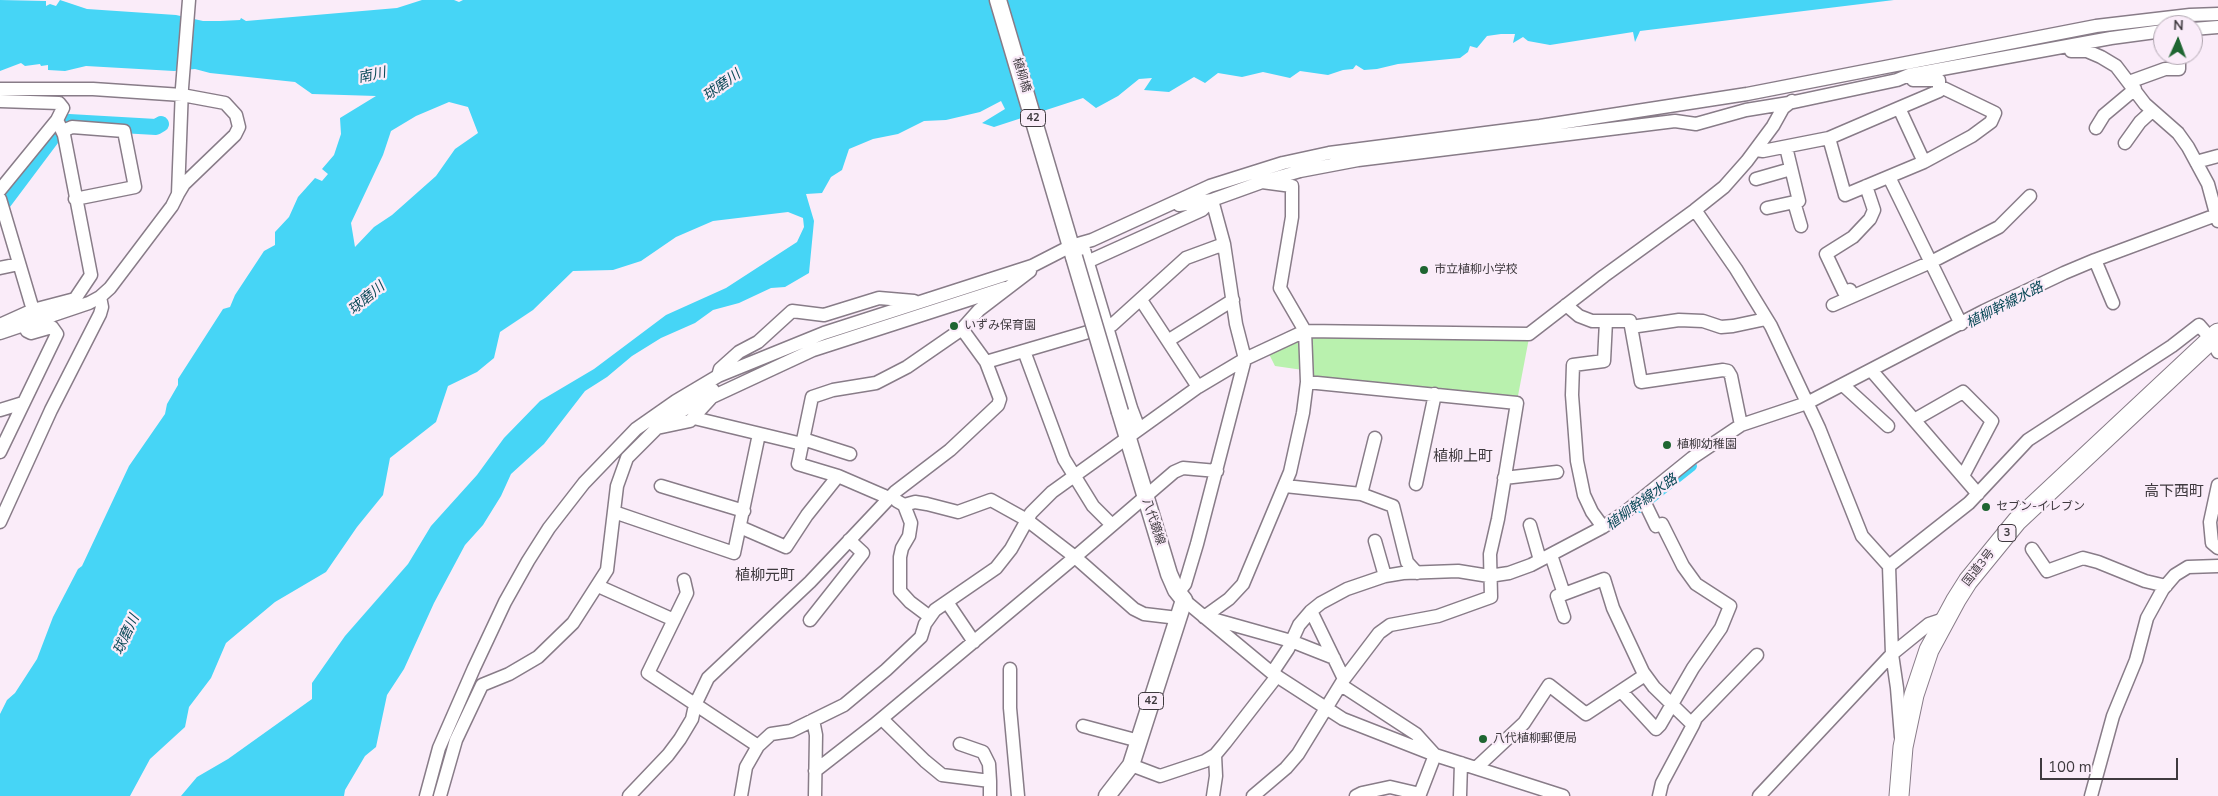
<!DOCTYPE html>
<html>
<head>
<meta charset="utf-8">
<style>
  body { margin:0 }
  #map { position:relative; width:2218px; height:796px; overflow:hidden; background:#faecf9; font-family:"Nunito Sans",sans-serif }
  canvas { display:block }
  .north { position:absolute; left:2153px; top:15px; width:50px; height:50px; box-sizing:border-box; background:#faecf9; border:1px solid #afa5af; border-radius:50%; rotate:2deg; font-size:14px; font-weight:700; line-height:20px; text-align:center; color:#3f3a3f }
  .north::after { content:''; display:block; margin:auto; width:18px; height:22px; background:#1e6531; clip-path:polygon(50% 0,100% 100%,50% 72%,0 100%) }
  .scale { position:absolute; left:2040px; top:758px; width:138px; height:22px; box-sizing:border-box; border:2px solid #3f3a3f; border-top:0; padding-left:6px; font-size:15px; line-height:18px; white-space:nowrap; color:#3f3a3f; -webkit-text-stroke:4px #faecf9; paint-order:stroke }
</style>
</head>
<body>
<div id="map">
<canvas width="2218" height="796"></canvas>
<div class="north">N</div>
<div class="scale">100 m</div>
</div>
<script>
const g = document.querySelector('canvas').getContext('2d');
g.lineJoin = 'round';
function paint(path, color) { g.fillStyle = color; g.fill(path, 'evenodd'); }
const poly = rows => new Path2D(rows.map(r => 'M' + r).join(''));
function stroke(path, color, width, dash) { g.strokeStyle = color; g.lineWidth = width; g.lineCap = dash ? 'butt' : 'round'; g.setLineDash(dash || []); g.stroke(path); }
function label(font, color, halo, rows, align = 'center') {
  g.font = font + ' "Nunito Sans","Noto Sans JP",sans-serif'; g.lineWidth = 4.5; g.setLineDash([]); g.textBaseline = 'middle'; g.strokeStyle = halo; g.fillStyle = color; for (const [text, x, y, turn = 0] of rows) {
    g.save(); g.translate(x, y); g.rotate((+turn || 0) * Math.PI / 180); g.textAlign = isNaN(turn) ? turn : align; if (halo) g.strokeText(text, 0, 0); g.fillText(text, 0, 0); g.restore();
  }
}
paint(poly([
  [1310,337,1529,338,1517,401,1310,381,1303,370,1275,366,1269,354]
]), '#b9f1ae');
paint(poly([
  [0,0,46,1,46,6,50,4,56,6,60,0,87,9,176,15,203,21,220,21,240,20,241,18,246,21,397,8,422,0,454,0,459,2,463,0,1894,0,1640,31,1635,42,1633,32,1550,45,1528,41,1523,37,1513,43,1515,34,1501,34,1487,36,1477,48,1470,46,1468,52,1460,58,1398,64,1377,69,1364,70,1356,65,1353,69,1343,70,1328,75,1300,71,1290,78,1263,72,1242,77,1218,73,1205,83,1194,77,1169,92,1144,90,1152,78,1139,79,1118,96,1096,108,1083,98,994,127,982,123,1005,109,1001,101,980,112,946,120,924,121,898,134,873,139,849,149,842,170,831,177,822,193,806,194,814,221,809,273,785,287,771,288,739,303,713,310,695,323,661,338,632,356,607,377,585,391,544,444,511,474,501,496,483,525,465,545,434,603,404,669,387,695,376,747,365,756,345,790,344,796,181,796,197,777,228,759,312,699,312,683,345,636,408,564,431,526,477,475,504,438,540,401,594,369,666,315,726,288,797,242,804,227,803,218,788,212,713,221,676,237,641,261,613,270,573,271,533,310,500,332,494,358,477,372,448,386,436,422,390,458,383,495,357,527,326,572,275,602,226,643,211,678,189,707,185,727,150,759,130,796,0,796,0,714,7,700,15,693,37,659,53,617,78,569,82,566,129,466,165,414,167,404,178,385,178,379,223,309,230,307,235,295,264,251,275,245,275,232,289,217,298,197,315,178,322,181,328,174,322,169,334,155,341,134,340,118,376,96,312,94,295,82,210,73,195,69,174,71,86,66,65,71,48,70,48,65,41,66,40,64,25,66,21,63,0,71],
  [449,102,468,107,478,133,455,149,436,176,392,215,374,227,355,247,351,223,383,155,391,131,416,116]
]), '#46d5f6');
stroke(poly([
  [1639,508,1692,466]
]), '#46d5f6', 10);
stroke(poly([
  [0,207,54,135,69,122,156,127,161,124]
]), '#46d5f6', 16);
const minor = poly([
  [2193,29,2218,27],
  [2071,51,2087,51,2101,57,2116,66,2145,104,2178,133,2188,147,2208,184,2218,221],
  [2129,82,2165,69,2179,69,2179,55],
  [0,89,93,89,182,95,225,103,236,115,239,127,235,135,184,184,178,194],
  [0,101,59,103,63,108,57,120,0,190],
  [1792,101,1783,108,1773,126,1747,161,1724,187,1695,210,1736,269,1771,326,1819,428,1862,536,1889,566,1892,654,1897,688,1901,737],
  [1899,108,1924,162,1845,195,1829,138,1899,108,1939,91,1939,80,1913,80],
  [2096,128,2104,115,2135,89],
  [63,131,72,127,124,131,135,187,75,199],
  [2125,143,2140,122,2152,111],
  [1756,150,1763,151,1829,138],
  [1924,162,1972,136,1991,122,1995,113,1939,86],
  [2196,162,2218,156],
  [1889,177,1961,324],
  [1756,179,1791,169],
  [1262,182,1300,171,1358,160,1675,121,1696,124,1746,110,1789,103,1897,80,1909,75,2111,38,2163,31],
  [0,199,33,310,37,315],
  [1794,202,1801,226],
  [1767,208,1799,201,1786,147],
  [1082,243,1131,408,1139,429],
  [2095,260,2113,303],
  [1087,262,1202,210,1212,200,1262,182,1292,186,1292,217,1280,288,1305,331,1307,382,1303,413,1290,472,1243,584,1229,599,1204,617],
  [0,268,19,264],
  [1852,296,1850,290,1844,292,1826,254,1853,237,1870,219,1874,210,1866,186],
  [1141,300,1198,387],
  [1566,305,1579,316,1592,321,1630,321,1641,382,1723,370,1728,371,1731,376,1741,425],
  [1833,305,1931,262,1999,227,2030,196],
  [2,324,33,310,75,299,91,275,64,135,57,120],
  [1631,327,1679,320,1703,321,1721,327,1733,326,1766,319],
  [0,333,89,303,100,297,110,288,172,206,178,194,182,88,189,0],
  [1169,340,1233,300],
  [1024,351,1064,459,1093,506,1112,525],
  [986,362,1112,325,1186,258,1224,244],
  [1871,370,1978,494],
  [718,376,720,369,739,352,758,342,792,311,824,315,879,298,914,301],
  [1307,382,1517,403,1498,519,1490,554,1491,597,1438,616,1390,625,1379,633,1344,679],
  [1843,385,1888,426],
  [0,410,23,403],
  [694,418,802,444],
  [1914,420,1963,392,1992,421,1963,476],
  [661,425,713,390],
  [803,439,850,454],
  [0,452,57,334,52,327,31,333,27,331,24,325],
  [1504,478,1557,472],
  [1416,484,1435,394],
  [2218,485,2210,522,2212,543,2218,548],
  [661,486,744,511],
  [1285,486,1361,494,1393,506,1407,562,1417,573],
  [1361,494,1375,438],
  [889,498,838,476,798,464,812,397,833,390,876,383,907,367,962,329],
  [897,501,904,505,911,523,909,536,902,548,900,557,900,591,910,602,930,617],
  [904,505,915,502,927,504,958,512,991,500,1027,520,1075,557,1134,609,1144,614,1178,618],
  [614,512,734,553,759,434],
  [0,522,51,410,100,314,102,307,100,297],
  [1530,525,1540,560],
  [740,527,786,547,807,515,838,476],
  [1603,527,1592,512,1584,495,1577,461,1572,395,1573,365,1604,361,1606,321],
  [1375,541,1385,576],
  [2032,549,2047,571,2083,558,2098,562,2145,581,2166,586],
  [1551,555,1564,594,1604,579,1613,608,1643,672,1654,687,1693,725,1662,783,1659,796],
  [1889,566,1969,503,2028,440,2172,346,2199,325,2212,340,2218,352],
  [684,580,687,593,648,673,758,746],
  [598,586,674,620],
  [1176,590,1181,589,1185,584,1197,544,1245,359,1236,324,1224,244,1212,200,1179,205],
  [1184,600,1272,673,1343,719,1435,755,1563,796],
  [947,602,974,642],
  [1564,617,1557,596,1564,594],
  [1209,618,1291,641,1334,658],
  [810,620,863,553,849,540],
  [1010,669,1010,708,1018,796],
  [1272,673,1288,649,1299,625,1311,611,1321,603,1347,589,1385,576,1403,573,1458,571,1489,576,1509,573,1531,565,1603,527,1624,513,1692,458,1741,425,1807,403,1984,311,2064,273,2095,260,2216,215],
  [1341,685,1416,734,1435,755,1420,794,1390,787,1362,793,1356,796],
  [1621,691,1656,729,1660,725,1693,668,1721,628,1730,606,1696,584,1683,566,1662,524,1656,526,1643,499],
  [882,719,925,761,942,775,990,781,990,796],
  [813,720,816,735,815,796],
  [1693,725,1696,718,1757,655],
  [1083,726,1139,741],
  [960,744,983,752,989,764,990,781],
  [1131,765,1160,776,1205,761,1215,755,1225,743,1277,676],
  [1476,768,1524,723,1549,685,1586,714,1645,675],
  [815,771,874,725,1075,557,1174,472,1183,468,1217,471],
  [426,796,439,748,474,668,505,602,528,561,549,528,584,483,636,429,676,401,718,376,824,333,1032,266,1071,246,1092,240,1210,186,1283,163,1329,153,1540,126,1747,94,2096,26,2190,15,2218,14],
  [440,796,456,740,482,685,509,674,538,657,573,623,607,570,617,486,627,458,657,428,690,421,712,397,813,350,1005,288],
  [629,796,668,755,680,739,692,719,695,705,708,678,810,582,895,492,950,450,998,405,1000,399,986,362,962,329,979,310,1030,271],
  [741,796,746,767,758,746,771,734,791,731,844,705,886,670,921,637,925,624,935,610,996,568,1011,549,1031,513,1052,492,1198,387,1245,359,1305,331,1529,334,1604,276,1695,210],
  [1213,796,1216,776,1215,755],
  [1253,796,1286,768,1298,754,1344,679,1311,611],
  [1460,796,1461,763],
  [1759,796,1892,654,1929,624,1947,618],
  [2091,796,2113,716,2136,660,2147,618,2163,589,2175,575,2188,567,2218,566]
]);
const major = poly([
  [998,0,1074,257],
  [1107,796,1131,765,1184,600,1176,590,1169,574,1120,412]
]);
const highway = poly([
  [1899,796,1903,747,1914,695,1929,650,1956,600,1968,581,2017,521,2218,333]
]);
stroke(minor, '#887c88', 15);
stroke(major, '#887c88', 19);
stroke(highway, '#887c88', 21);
stroke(minor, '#fff', 12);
stroke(major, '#fff', 16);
stroke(highway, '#fff', 19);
const majorBridge = poly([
  [1074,257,1120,412]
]);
stroke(majorBridge, '#887c88', 19, []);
stroke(majorBridge, '#fff', 16);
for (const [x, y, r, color] of [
  [1424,270,5,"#1e6531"],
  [954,326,5,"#1e6531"],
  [1667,445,5,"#1e6531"],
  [1986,507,5,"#1e6531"],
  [1483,739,5,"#1e6531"]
]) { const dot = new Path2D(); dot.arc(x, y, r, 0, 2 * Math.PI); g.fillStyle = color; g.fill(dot); stroke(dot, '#faecf9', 2); }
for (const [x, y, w] of [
  [1033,118,25],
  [2007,533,18],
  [1151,701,25]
]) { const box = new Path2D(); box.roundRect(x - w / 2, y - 8.5, w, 17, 4); g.fillStyle = '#faecf9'; g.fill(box); stroke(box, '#3f3a3f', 1); }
label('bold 11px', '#3f3a3f', null, [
  ["42",1033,118],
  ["3",2007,533],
  ["42",1151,701]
]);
label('12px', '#3f3a3f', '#faecf9', [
  ["植柳橋",1021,75,73],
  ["八代鏡線",1153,522,72],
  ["国道3号",1979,568,-52]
]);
label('12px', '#3f3a3f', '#faecf9', [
  ["市立植柳小学校",1434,270],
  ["いずみ保育園",964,326],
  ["植柳幼稚園",1677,445],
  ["セブン-イレブン",1996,507],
  ["八代植柳郵便局",1493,739]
], 'left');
label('italic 14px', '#0a4957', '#faecf9', [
  ["南川",372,76,-12],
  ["球磨川",722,86,-36],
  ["球磨川",367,299,-40],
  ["植柳幹線水路",2005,306,-27],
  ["植柳幹線水路",1642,503,-36],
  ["球磨川",127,635,-65]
]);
label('15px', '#3f3a3f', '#faecf9', [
  ["植柳上町",1463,457],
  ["高下西町",2174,492],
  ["植柳元町",765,576]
]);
</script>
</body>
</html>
